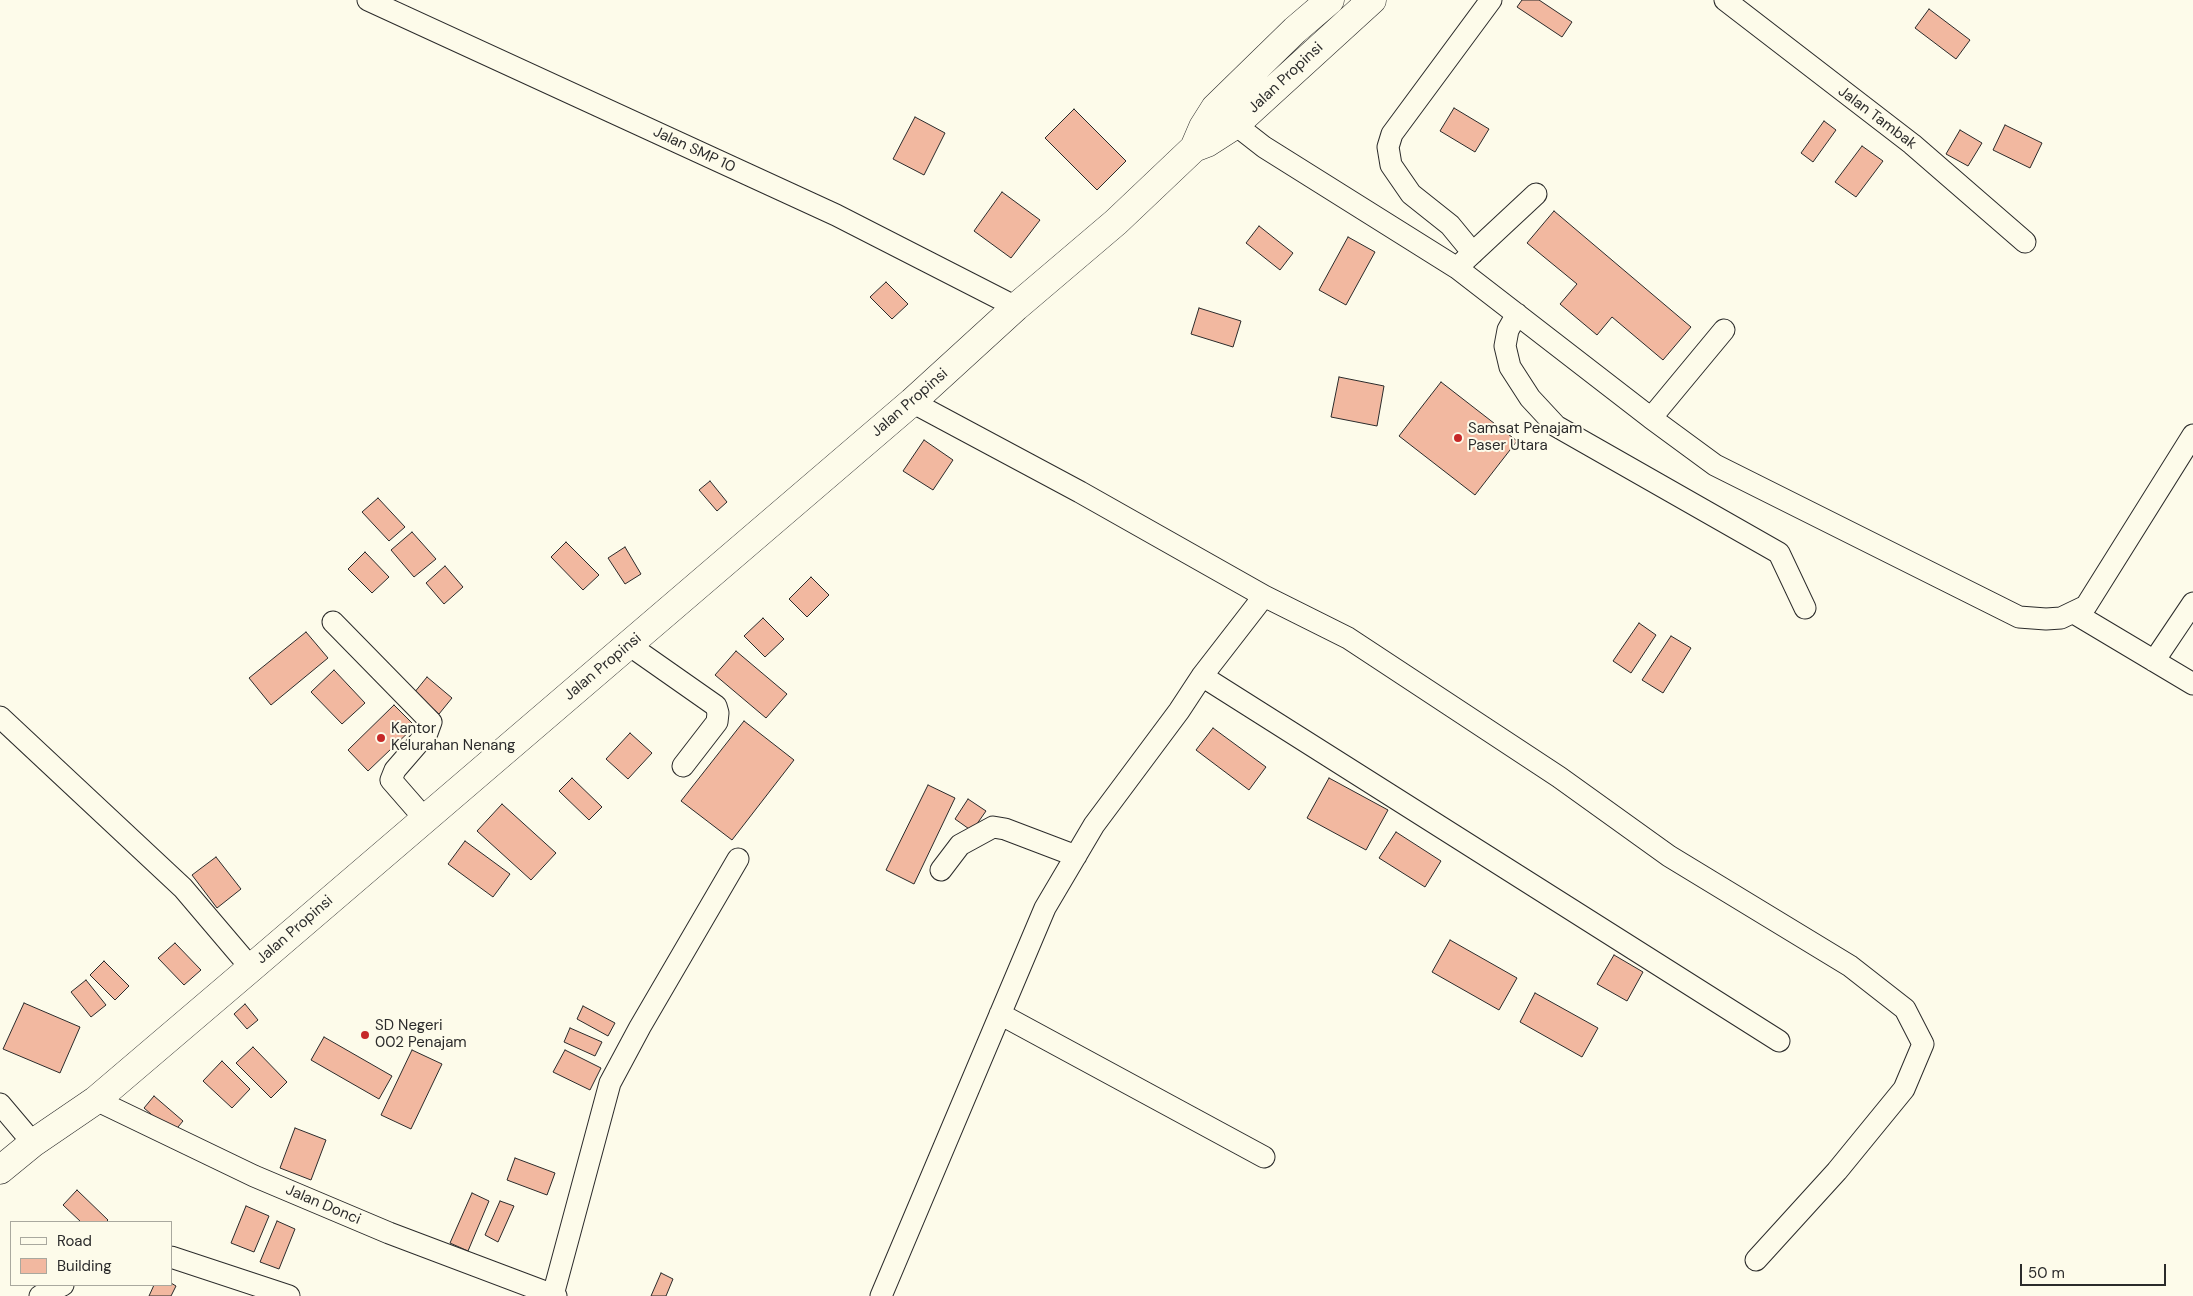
<!DOCTYPE html>
<html>
<head>
<meta charset="utf-8">
<style>
  body { margin:0 }
  #map { position:relative; width:2193px; height:1296px; overflow:hidden; background:#fdfbea; font-family:"DM Sans",sans-serif }
  canvas { display:block }
  .legend { position:absolute; left:10px; top:1221px; width:162px; height:65px; box-sizing:border-box; background:#fdfbea; border:1px solid #a9a89e; margin:0; padding:6px 9px; list-style:none; font-size:15px; color:#2b2b2b }
  .legend li { display:flex; align-items:center; gap:10px; height:25px }
  .legend b { width:25px; border:1px solid #a9a89e }
  .scale { position:absolute; left:2020px; top:1264px; width:146px; height:22px; box-sizing:border-box; border:2px solid #2b2b2b; border-top:0; padding-left:6px; font-size:15px; line-height:18px; white-space:nowrap; color:#2b2b2b; -webkit-text-stroke:4px #fdfbea; paint-order:stroke }
</style>
</head>
<body>
<div id="map">
<canvas width="2193" height="1296"></canvas>
<ul class="legend">
<li><b style="height:6px;background:#fdfbea"></b>Road</li>
<li><b style="height:14px;background:#f2b8a0"></b>Building</li>
</ul>
<div class="scale">50 m</div>
</div>
<script>
const g = document.querySelector('canvas').getContext('2d');
g.lineJoin = 'round';
function paint(path, color) { g.fillStyle = color; g.fill(path, 'evenodd'); }
const poly = rows => new Path2D(rows.map(r => 'M' + r).join(''));
function stroke(path, color, width, dash) { g.strokeStyle = color; g.lineWidth = width; g.lineCap = dash ? 'butt' : 'round'; g.setLineDash(dash || []); g.stroke(path); }
function label(font, color, halo, rows, align = 'center') {
  g.font = font + ' "DM Sans",sans-serif'; g.lineWidth = 4; g.setLineDash([]); g.textBaseline = 'middle'; g.strokeStyle = halo; g.fillStyle = color; for (const [text, x, y, turn = 0] of rows) {
    g.save(); g.translate(x, y); g.rotate((+turn || 0) * Math.PI / 180); g.textAlign = isNaN(turn) ? turn : align; if (halo) g.strokeText(text, 0, 0); g.fillText(text, 0, 0); g.restore();
  }
}
const building = poly([
  [1522,0,1539,0,1572,22,1562,37,1517,7,1522,0],
  [1929,9,1970,40,1956,59,1915,28,1929,9],
  [1454,108,1489,129,1475,152,1440,131,1454,108],
  [1074,109,1126,161,1097,190,1045,138,1074,109],
  [915,117,945,133,924,175,893,159,915,117],
  [1824,121,1836,130,1813,162,1801,153,1824,121],
  [2005,125,2042,143,2030,168,1993,150,2005,125],
  [1960,130,1982,143,1968,166,1946,154,1960,130],
  [1862,146,1883,161,1856,197,1835,182,1862,146],
  [1002,192,1040,220,1011,258,974,231,1002,192],
  [1554,211,1691,327,1663,360,1612,317,1597,335,1560,304,1577,284,1527,243,1554,211],
  [1259,226,1293,253,1280,270,1246,243,1259,226],
  [1348,237,1375,252,1346,305,1319,290,1348,237],
  [886,282,908,304,892,319,870,297,886,282],
  [1199,308,1241,321,1233,347,1191,334,1199,308],
  [1339,377,1384,386,1377,426,1331,417,1339,377],
  [1441,382,1517,441,1475,495,1399,436,1441,382],
  [924,440,953,460,933,490,903,471,924,440],
  [710,481,727,502,717,511,699,490,710,481],
  [378,498,405,527,389,541,362,512,378,498],
  [412,532,436,559,414,577,391,550,412,532],
  [566,542,599,575,583,590,551,557,566,542],
  [625,547,641,574,625,584,608,558,625,547],
  [365,552,389,577,372,593,348,569,365,552],
  [445,566,463,587,444,604,426,583,445,566],
  [811,577,829,595,807,617,789,599,811,577],
  [763,618,784,639,765,657,744,636,763,618],
  [1639,623,1656,635,1631,673,1613,661,1639,623],
  [306,632,328,658,271,705,249,678,306,632],
  [1671,636,1691,648,1663,693,1642,680,1671,636],
  [736,651,787,694,766,718,715,675,736,651],
  [334,670,365,703,342,724,311,692,334,670],
  [427,677,452,698,439,714,414,693,427,677],
  [394,705,415,726,368,771,348,750,394,705],
  [744,721,794,760,732,840,681,801,744,721],
  [1213,728,1266,767,1249,790,1196,750,1213,728],
  [630,733,652,753,628,779,606,759,630,733],
  [572,778,602,807,589,820,559,791,572,778],
  [1329,778,1388,810,1366,850,1307,818,1329,778],
  [928,785,955,798,914,884,886,870,928,785],
  [968,799,986,811,972,831,955,819,968,799],
  [502,804,556,853,531,880,477,831,502,804],
  [1396,832,1441,861,1425,887,1379,858,1396,832],
  [465,841,510,874,493,897,448,864,465,841],
  [216,857,241,889,217,908,192,875,216,857],
  [1450,940,1517,978,1499,1010,1432,972,1450,940],
  [175,943,201,970,184,985,158,958,175,943],
  [1614,955,1643,972,1627,1001,1597,984,1614,955],
  [104,961,129,986,115,1000,90,975,104,961],
  [86,980,106,1005,91,1017,71,992,86,980],
  [1535,993,1598,1028,1582,1057,1520,1022,1535,993],
  [24,1003,80,1027,60,1073,3,1049,24,1003],
  [245,1004,258,1020,247,1029,234,1014,245,1004],
  [583,1006,615,1023,608,1036,577,1019,583,1006],
  [570,1028,602,1042,595,1056,564,1042,570,1028],
  [324,1037,392,1076,379,1099,311,1060,324,1037],
  [253,1047,287,1082,271,1098,236,1063,253,1047],
  [412,1050,442,1064,411,1129,381,1115,412,1050],
  [565,1050,601,1068,590,1090,553,1072,565,1050],
  [222,1061,250,1089,232,1108,203,1081,222,1061],
  [154,1096,183,1121,173,1133,144,1108,154,1096],
  [295,1128,326,1140,311,1180,280,1168,295,1128],
  [515,1158,555,1173,547,1195,507,1180,515,1158],
  [77,1190,108,1220,106,1222,81,1222,63,1205,77,1190],
  [472,1193,489,1201,468,1251,450,1243,472,1193],
  [500,1201,514,1206,498,1242,485,1235,500,1201],
  [246,1206,269,1216,254,1252,231,1243,246,1206],
  [277,1221,295,1229,279,1269,260,1262,277,1221],
  [661,1273,673,1279,666,1296,651,1296,661,1273],
  [171,1283,176,1286,171,1296,149,1296,154,1285,171,1283]
]);
paint(building, '#f2b8a0');
stroke(building, '#2b2b2b', 1);
const minor = poly([
  [368,0,836,215,1016,307],
  [1725,0,1912,144,2025,242],
  [1223,115,1264,147,1457,268,1651,418,1715,465,2019,617,2046,619,2061,618,2086,606,2193,435],
  [1473,253,1450,225,1411,194,1391,165,1388,147,1392,134,1491,0],
  [1463,262,1536,194],
  [1517,314,1508,330,1505,346,1510,367,1530,398,1556,426,1779,553,1805,608],
  [1651,418,1724,330],
  [1264,596,1348,638,1559,777,1669,856,1850,966,1905,1009,1923,1044,1904,1089,1837,1171,1756,1260],
  [2074,613,2193,684],
  [333,622,431,722,427,733,395,770,391,780,425,819],
  [629,645,716,706,718,713,717,722,683,766],
  [2154,661,2193,603],
  [1202,676,1779,1041],
  [0,717,183,888,251,968],
  [941,870,960,845,993,827,1005,829,1076,856],
  [1000,1014,1264,1157],
  [96,1100,254,1176,389,1233,556,1296],
  [0,1104,33,1143],
  [171,1257,289,1296],
  [553,1295,610,1083,640,1027,738,859],
  [40,1296,63,1285],
  [881,1296,1045,908,1094,825,1179,711,1202,676,1264,596,1080,492,912,402]
]);
const highway = poly([
  [1194,148,1203,127,1215,108,1295,30,1330,0],
  [0,1170,33,1143,96,1100,251,968,912,402,1016,307,1116,222,1194,148,1207,143,1235,125,1372,0]
]);
stroke(minor, '#2b2b2b', 23);
stroke(highway, '#2b2b2b', 29);
stroke(minor, '#fdfbea', 21);
stroke(highway, '#fdfbea', 28);
for (const [x, y, r, color] of [
  [1458,438,5,"#c62828"],
  [381,738,5,"#c62828"],
  [365,1035,5,"#c62828"]
]) { const dot = new Path2D(); dot.arc(x, y, r, 0, 2 * Math.PI); g.fillStyle = color; g.fill(dot); stroke(dot, '#fdfbea', 2); }
label('15px', '#2b2b2b', '#fdfbea', [
  ["Jalan Propinsi",1286,78,-43],
  ["Jalan Tambak",1877,118,37],
  ["Jalan SMP 10",694,150,25],
  ["Jalan Propinsi",910,403,-41],
  ["Jalan Propinsi",603,667,-40],
  ["Jalan Propinsi",295,930,-41],
  ["Jalan Donci",323,1205,23]
]);
label('15px', '#2b2b2b', '#fdfbea', [
  ["Samsat Penajam",1468,429],
  ["Paser Utara",1468,446],
  ["Kantor",391,729],
  ["Kelurahan Nenang",391,746],
  ["SD Negeri",375,1026],
  ["002 Penajam",375,1043]
], 'left');
</script>
</body>
</html>
